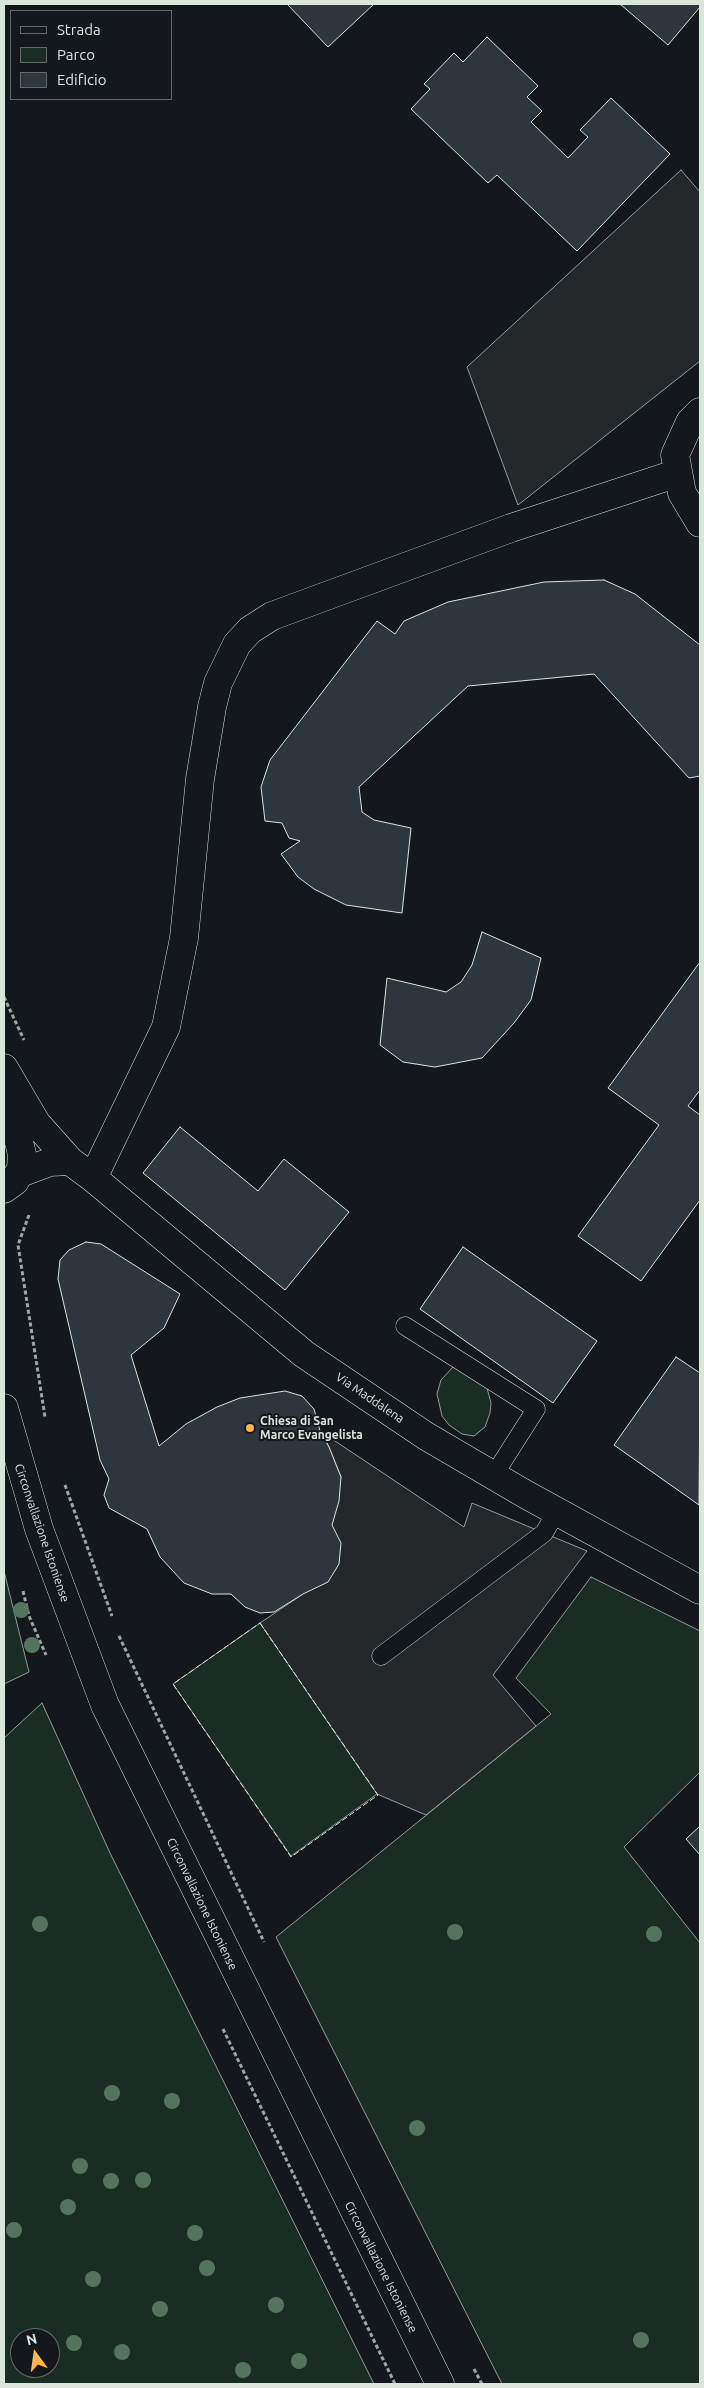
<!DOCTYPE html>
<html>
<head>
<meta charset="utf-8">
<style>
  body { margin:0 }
  #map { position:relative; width:704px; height:2388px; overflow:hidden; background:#14181c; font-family:Ubuntu,sans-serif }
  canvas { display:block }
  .frame { position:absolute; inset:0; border:5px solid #d8e6dc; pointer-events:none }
  .legend { position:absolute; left:10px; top:10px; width:162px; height:90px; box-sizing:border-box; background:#14181c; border:1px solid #626a69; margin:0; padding:6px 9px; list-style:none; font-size:15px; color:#d8e6dc }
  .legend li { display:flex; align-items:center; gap:10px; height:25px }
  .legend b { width:25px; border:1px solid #626a69 }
  .north { position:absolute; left:10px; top:2328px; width:50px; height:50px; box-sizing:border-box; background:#14181c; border:1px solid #626a69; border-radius:50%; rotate:346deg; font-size:14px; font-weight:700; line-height:20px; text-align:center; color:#d8e6dc }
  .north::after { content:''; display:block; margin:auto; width:18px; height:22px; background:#ffb74d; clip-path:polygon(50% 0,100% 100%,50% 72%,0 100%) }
</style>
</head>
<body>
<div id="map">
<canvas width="704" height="2388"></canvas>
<div class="frame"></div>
<ul class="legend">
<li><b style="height:6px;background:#14181c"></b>Strada</li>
<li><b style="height:14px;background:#1a2d24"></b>Parco</li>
<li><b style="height:14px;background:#2c363c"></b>Edificio</li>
</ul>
<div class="north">N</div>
</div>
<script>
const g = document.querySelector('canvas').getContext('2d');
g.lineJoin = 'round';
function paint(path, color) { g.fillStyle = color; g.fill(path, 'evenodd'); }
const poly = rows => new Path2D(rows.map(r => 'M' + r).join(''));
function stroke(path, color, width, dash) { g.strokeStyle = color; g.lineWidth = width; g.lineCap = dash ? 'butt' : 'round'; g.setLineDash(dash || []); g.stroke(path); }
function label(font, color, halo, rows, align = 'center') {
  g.font = font + ' Ubuntu,sans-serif'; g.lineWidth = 4; g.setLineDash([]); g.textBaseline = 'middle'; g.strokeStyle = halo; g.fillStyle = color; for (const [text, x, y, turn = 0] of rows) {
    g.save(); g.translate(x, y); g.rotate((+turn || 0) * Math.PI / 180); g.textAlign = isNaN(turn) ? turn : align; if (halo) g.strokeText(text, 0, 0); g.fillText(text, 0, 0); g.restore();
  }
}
const green = poly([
  [454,1366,487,1388,491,1403,490,1413,485,1427,474,1436,462,1434,449,1425,442,1416,437,1394,441,1380,454,1366],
  [4,1571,29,1672,4,1684,4,1571],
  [591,1577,700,1631,700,1772,624,1847,700,1943,700,2384,502,2384,276,1937,551,1714,516,1678,591,1577],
  [260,1623,377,1794,291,1856,173,1684,260,1623],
  [42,1703,110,1853,374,2384,4,2384,4,1738,42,1703],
  [20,2338,50,2338,50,2368,20,2368,20,2338]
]);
paint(green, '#1a2d24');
stroke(green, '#939e99', 1);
const parking = poly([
  [681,170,700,192,700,361,518,505,467,367,681,170],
  [320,1431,464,1527,472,1503,587,1551,493,1675,536,1726,426,1815,377,1794,260,1623,303,1594,332,1525,341,1477,329,1447,320,1431]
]);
paint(parking, '#24282b');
stroke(parking, '#939e99', 1);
const building = poly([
  [287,4,374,4,328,47,287,4],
  [620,4,700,4,700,7,668,45,620,4],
  [487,37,538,86,527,97,542,111,531,122,568,158,588,137,580,130,611,98,670,154,577,251,497,175,488,183,411,109,430,89,424,84,454,53,463,62,487,37],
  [604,580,635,594,700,645,700,776,689,778,594,674,468,686,359,787,362,812,374,820,411,828,402,913,346,905,314,889,298,877,281,854,300,841,289,838,282,823,265,821,261,787,270,760,377,621,395,634,404,621,448,602,544,582,604,580],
  [482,932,541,958,531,1000,514,1023,482,1058,435,1067,403,1062,380,1045,387,978,446,992,461,982,472,965,482,932],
  [700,962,700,1090,688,1106,700,1115,700,1200,641,1281,578,1236,659,1125,608,1088,700,962],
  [180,1127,258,1191,284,1159,349,1212,285,1290,143,1173,180,1127],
  [86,1242,101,1244,180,1294,164,1328,131,1355,159,1446,186,1424,217,1407,240,1398,285,1391,302,1396,314,1409,320,1431,329,1447,341,1477,339,1501,332,1525,341,1543,339,1564,328,1582,303,1594,274,1612,260,1613,245,1607,231,1594,212,1594,184,1583,160,1557,147,1529,109,1508,104,1495,109,1479,100,1460,58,1279,60,1260,69,1250,86,1242],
  [463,1247,597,1341,553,1403,420,1309,463,1247],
  [676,1357,700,1373,699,1505,614,1445,676,1357],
  [700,1826,700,1855,686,1839,700,1826]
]);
paint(building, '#2c363c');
stroke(building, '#d8e6dc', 1);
const service = poly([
  [405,1326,536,1409,494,1475],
  [381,1656,544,1533,557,1511]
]);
const minor = poly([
  [700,412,690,422,675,455,682,493,700,523],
  [4,1068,37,1124,70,1161,93,1178,304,1354,426,1436,525,1494,700,1590],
  [18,1174,50,1162,70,1161],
  [93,1178,166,1027,184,938,200,779,212,707,218,683,237,644,250,630,272,616,511,528,678,473]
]);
const secondary = poly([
  [4,1083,22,1154,21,1169,15,1181,4,1189],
  [4,1408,39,1529,105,1705,440,2384]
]);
stroke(service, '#d8e6dc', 19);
stroke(minor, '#d8e6dc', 29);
stroke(secondary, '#d8e6dc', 29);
stroke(poly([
  [4,997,24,1040],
  [29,1215,18,1245,45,1417],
  [65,1485,112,1616],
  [23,1591,29,1616,46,1655],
  [119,1636,264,1942],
  [223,2029,395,2384],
  [474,2369,482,2384]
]), '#9da8a2', 3, [4, 2.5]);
stroke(service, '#14181c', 18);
stroke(minor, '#14181c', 28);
stroke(secondary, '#14181c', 28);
stroke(poly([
  [260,1623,378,1795,291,1857,173,1684,260,1623]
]), '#d8e6dc', 1, [6, 2.5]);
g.fillStyle = '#55745f';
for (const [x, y] of [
  [21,1610],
  [32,1645],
  [40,1924],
  [455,1932],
  [654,1934],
  [112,2093],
  [172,2101],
  [417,2128],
  [80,2166],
  [143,2180],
  [111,2181],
  [68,2207],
  [14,2230],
  [195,2233],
  [207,2268],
  [93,2279],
  [276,2305],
  [160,2309],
  [641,2340],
  [74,2343],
  [122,2352],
  [299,2361],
  [243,2370]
]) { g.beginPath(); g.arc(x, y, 8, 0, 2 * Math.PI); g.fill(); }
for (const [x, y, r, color] of [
  [250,1428,5,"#ffb74d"]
]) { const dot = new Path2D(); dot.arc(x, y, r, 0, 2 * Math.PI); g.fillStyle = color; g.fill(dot); stroke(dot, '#14181c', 2); }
label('12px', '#d8e6dc', '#14181c', [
  ["Via Maddalena",370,1398,34],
  ["Circonvallazione Istoniense",42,1533,71],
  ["Circonvallazione Istoniense",202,1904,64],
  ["Circonvallazione Istoniense",381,2267,63]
]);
label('bold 12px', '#d8e6dc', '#14181c', [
  ["Chiesa di San",260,1421],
  ["Marco Evangelista",260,1435]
], 'left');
</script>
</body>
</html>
